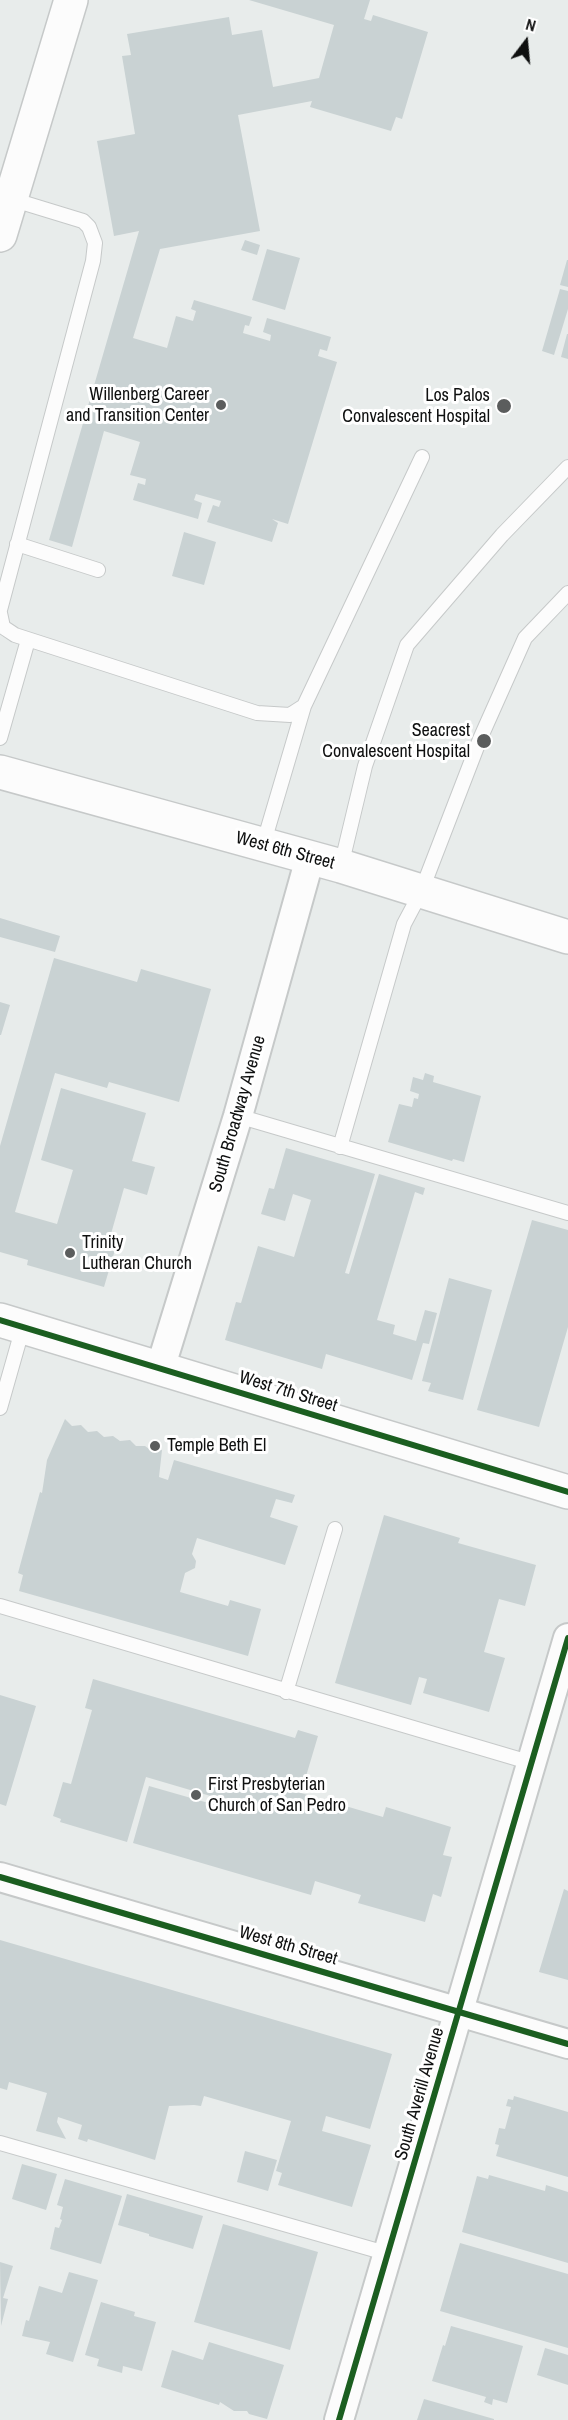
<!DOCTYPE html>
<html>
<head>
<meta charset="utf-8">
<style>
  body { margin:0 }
  #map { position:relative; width:568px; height:2420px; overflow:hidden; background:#e8eceb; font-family:"Archivo Narrow",sans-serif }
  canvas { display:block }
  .north { position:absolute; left:496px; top:12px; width:60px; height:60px; -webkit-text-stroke:4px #fff; paint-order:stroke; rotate:16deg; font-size:16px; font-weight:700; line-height:24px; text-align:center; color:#0f1010 }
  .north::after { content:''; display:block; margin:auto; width:21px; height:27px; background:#0f1010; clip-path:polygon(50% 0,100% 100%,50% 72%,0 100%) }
</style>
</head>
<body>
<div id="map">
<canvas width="568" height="2420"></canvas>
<div class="north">N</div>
</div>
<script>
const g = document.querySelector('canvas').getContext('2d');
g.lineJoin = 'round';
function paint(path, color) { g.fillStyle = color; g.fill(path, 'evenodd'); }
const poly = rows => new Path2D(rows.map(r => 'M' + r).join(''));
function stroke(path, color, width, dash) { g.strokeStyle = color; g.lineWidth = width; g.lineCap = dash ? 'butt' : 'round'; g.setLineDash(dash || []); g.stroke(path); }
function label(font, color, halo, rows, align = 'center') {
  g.font = font + ' "Archivo Narrow",sans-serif'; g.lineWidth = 6; g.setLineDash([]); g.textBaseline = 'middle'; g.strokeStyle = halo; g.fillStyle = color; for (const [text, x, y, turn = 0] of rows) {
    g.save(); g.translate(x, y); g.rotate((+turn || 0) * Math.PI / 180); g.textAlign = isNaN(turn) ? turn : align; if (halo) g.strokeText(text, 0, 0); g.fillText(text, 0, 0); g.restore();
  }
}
paint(poly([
  [249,0,370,0,364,19,371,21,373,15,428,32,402,119,396,117,391,131,310,107,312,101,238,115,260,231,160,249,133,338,167,348,176,316,193,321,196,311,191,309,194,300,252,317,249,326,245,325,243,333,270,341,271,335,263,332,267,318,331,337,327,351,320,349,318,356,337,362,288,524,272,519,278,523,272,542,207,522,213,505,219,507,221,501,196,494,194,500,202,503,198,519,133,500,138,483,145,485,146,479,130,475,140,442,104,431,72,547,49,540,139,231,114,236,97,141,135,134,122,56,131,55,127,34,229,17,232,35,262,30,273,87,319,78,334,25],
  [245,240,260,245,257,255,241,250],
  [267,249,300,258,285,310,252,300],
  [567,260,568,260,568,287,560,285],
  [560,289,568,291,568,309,554,355,542,351],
  [567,334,568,334,568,359,561,357],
  [184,532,216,542,204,585,172,576],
  [0,918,60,936,55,952,0,937],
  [54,958,137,982,141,969,211,989,179,1102,109,1082,107,1088,55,1073,15,1212,57,1224,73,1170,41,1160,61,1088,146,1113,132,1161,155,1167,147,1195,124,1188,109,1241,117,1243,104,1287,27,1265,28,1260,0,1252,0,1146],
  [0,1002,10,1005,1,1035,0,1035],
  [425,1073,434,1076,433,1082,481,1096,464,1162,453,1159,452,1161,388,1142,399,1104,412,1107,414,1098,418,1099,419,1094,410,1091,413,1077,423,1080],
  [286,1148,375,1174,345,1273,349,1274,379,1174,425,1188,423,1195,415,1192,377,1320,395,1325,393,1334,416,1341,425,1310,437,1313,429,1344,423,1343,412,1380,326,1354,322,1369,225,1340,236,1302,241,1303,258,1246,294,1257,311,1200,293,1194,285,1221,261,1214,269,1188,274,1189],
  [532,1220,568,1230,568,1327,539,1427,477,1410],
  [449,1278,492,1290,463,1400,428,1391,431,1383,422,1381],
  [65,1419,72,1426,81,1425,88,1432,97,1431,104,1437,113,1436,120,1441,130,1440,136,1446,145,1446,152,1451,162,1450,159,1477,168,1480,174,1460,295,1495,292,1503,276,1499,270,1517,298,1526,285,1565,197,1538,192,1554,196,1561,195,1568,185,1573,180,1592,228,1606,230,1600,261,1609,248,1656,19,1591,23,1575,18,1573,40,1492,42,1493,47,1460],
  [384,1515,460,1538,458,1543,536,1565,525,1606,499,1599,484,1652,505,1658,489,1712,423,1693,427,1679,419,1677,411,1705,335,1683],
  [93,1679,295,1738,298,1730,318,1736,301,1793,383,1817,386,1807,451,1827,443,1855,452,1857,441,1897,433,1894,425,1922,358,1903,361,1895,315,1881,311,1895,133,1843,149,1786,212,1804,214,1797,146,1777,127,1842,60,1822,61,1819,53,1816,63,1782,71,1784,92,1710,85,1708],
  [0,1695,36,1706,6,1806,0,1804],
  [564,1889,568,1891,568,1980,539,1972],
  [0,1940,392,2054,370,2129,326,2116,322,2131,371,2145,352,2207,278,2185,282,2173,276,2171,291,2121,204,2096,201,2106,194,2105,169,2106,155,2160,88,2139,87,2142,78,2139,82,2125,58,2117,57,2122,66,2139,36,2131,47,2093,9,2082,7,2090,0,2088],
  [514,2096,568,2112,568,2177,496,2156,499,2145,495,2144,499,2128,505,2129,511,2107,506,2106,508,2099,513,2100],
  [245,2151,277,2160,268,2191,237,2182],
  [22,2164,57,2174,46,2210,12,2199],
  [489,2175,545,2191,546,2185,568,2192,568,2263,462,2232,477,2176,488,2179],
  [65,2179,122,2196,101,2264,50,2249,55,2227,59,2228,62,2220,60,2219,63,2207,57,2205],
  [127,2194,203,2216,193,2249,149,2236,149,2234,118,2225],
  [223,2224,318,2252,290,2350,194,2322],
  [460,2243,568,2274,568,2348,440,2311],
  [0,2262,13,2266,3,2298,8,2299,1,2326],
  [69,2272,98,2280,73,2362,46,2354,50,2342,22,2336,26,2320,29,2321,39,2286,62,2293],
  [101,2302,135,2312,134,2316,156,2322,142,2371,123,2366,122,2373,97,2366,99,2359,85,2355],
  [451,2326,523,2346,507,2403,493,2399,492,2405,484,2402,486,2397,432,2381,443,2345,445,2346],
  [209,2342,284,2365,267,2419,249,2414,247,2411,234,2411,220,2402,219,2405,161,2387,172,2350,203,2360],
  [545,2348,568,2355,568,2385,537,2375],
  [424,2399,494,2419,494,2420,417,2420]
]), '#c9d2d3');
const service = poly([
  [17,544,98,570],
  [0,610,93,261,95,243,89,227,83,221,11,199],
  [0,613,3,627,15,635,257,713,290,715,304,706,422,457],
  [0,738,28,640],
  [263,845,304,706],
  [341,866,365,766,407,645,502,535,568,467],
  [238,1116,568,1213],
  [340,1147,404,924,421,892,480,739,525,638,568,593],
  [0,1408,23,1327],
  [0,1606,532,1763],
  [286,1692,335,1529],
  [0,2143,389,2254]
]);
const minor = poly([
  [160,1369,238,1116,310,858],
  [0,1877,568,2044],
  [339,2420,568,1638]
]);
const tertiary = poly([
  [0,772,341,866,568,937],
  [0,1320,568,1492]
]);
const secondary = poly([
  [0,235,71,0]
]);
stroke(service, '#c6c9c9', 16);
stroke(minor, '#c6c9c9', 32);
stroke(tertiary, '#c6c9c9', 36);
stroke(secondary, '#c6c9c9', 36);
stroke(service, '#fcfcfc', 14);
stroke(minor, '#fcfcfc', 28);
stroke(tertiary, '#fcfcfc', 33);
stroke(secondary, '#fcfcfc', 33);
stroke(poly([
  [0,1320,568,1492],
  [0,1877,568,2044],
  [339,2420,568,1638]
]), '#1b5e20', 6);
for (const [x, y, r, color] of [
  [221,405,6,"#5b5d5d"],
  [504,406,8,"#5b5d5d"],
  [484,741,8,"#5b5d5d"],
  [70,1253,6,"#5b5d5d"],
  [155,1446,6,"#5b5d5d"],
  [196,1795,6,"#5b5d5d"]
]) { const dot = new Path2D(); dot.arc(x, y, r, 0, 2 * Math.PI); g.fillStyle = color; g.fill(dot); stroke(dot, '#fff', 2); }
label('18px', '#0f1010', '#fff', [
  ["Willenberg Career",209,395],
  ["and Transition Center",209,416],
  ["Los Palos",490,396],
  ["Convalescent Hospital",490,417],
  ["Seacrest",470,731],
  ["Convalescent Hospital",470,752],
  ["Trinity",82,1243,"left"],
  ["Lutheran Church",82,1264,"left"],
  ["Temple Beth El",167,1446,"left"],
  ["First Presbyterian",208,1785,"left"],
  ["Church of San Pedro",208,1806,"left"]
], 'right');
label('18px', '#0f1010', '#fff', [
  ["West 6th Street",285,851,15],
  ["South Broadway Avenue",238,1114,-74],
  ["West 7th Street",288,1392,17],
  ["West 8th Street",288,1946,16],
  ["South Averill Avenue",420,2094,-74]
]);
</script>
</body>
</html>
